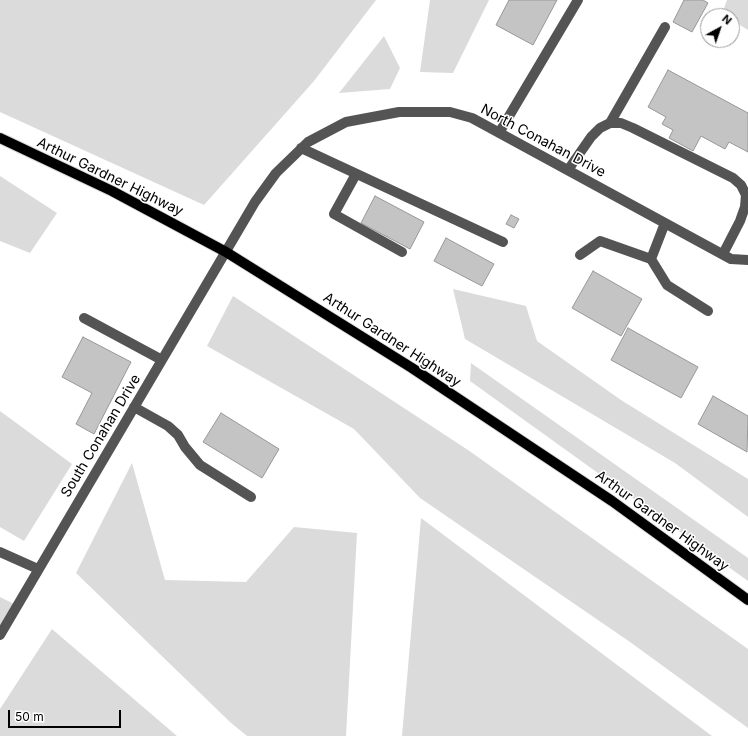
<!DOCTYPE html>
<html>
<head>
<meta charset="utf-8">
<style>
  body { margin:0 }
  #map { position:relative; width:748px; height:736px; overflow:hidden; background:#fff; font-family:Inter,sans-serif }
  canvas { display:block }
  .north { position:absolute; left:700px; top:8px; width:40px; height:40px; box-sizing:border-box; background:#fff; border:1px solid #999; border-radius:50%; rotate:40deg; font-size:11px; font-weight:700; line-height:16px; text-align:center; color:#000 }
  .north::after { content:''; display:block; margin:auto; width:14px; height:18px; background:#000; clip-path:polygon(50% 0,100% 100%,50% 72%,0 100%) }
  .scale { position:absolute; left:8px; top:710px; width:113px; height:18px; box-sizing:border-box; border:2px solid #000; border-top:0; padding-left:5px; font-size:12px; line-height:14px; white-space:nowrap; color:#000; -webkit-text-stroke:3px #fff; paint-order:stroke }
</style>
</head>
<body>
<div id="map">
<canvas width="748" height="736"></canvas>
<div class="north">N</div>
<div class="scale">50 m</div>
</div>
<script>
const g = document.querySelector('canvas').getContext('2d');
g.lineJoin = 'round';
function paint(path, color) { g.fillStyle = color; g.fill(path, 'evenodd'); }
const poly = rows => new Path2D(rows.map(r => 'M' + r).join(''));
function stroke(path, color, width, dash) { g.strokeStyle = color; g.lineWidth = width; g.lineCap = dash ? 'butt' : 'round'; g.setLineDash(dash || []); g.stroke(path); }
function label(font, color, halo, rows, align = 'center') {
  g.font = font + ' Inter,sans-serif'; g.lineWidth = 3; g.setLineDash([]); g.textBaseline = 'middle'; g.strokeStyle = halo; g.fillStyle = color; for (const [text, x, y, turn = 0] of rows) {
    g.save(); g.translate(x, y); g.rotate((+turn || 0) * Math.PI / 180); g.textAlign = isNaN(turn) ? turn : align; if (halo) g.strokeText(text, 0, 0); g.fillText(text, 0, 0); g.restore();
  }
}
paint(poly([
  [0,0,376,0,314,81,204,205,0,112],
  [430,0,489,0,453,73,420,72],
  [727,0,748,0,748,30,732,20,732,16,722,14],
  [384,36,400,68,390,89,339,93],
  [0,176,57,213,30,253,0,241],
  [453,289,526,306,537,341,621,400,748,479,748,517,675,463,465,339],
  [233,296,468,450,748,649,748,728,630,642,420,498,354,429,207,346],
  [471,363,748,558,748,581,470,381],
  [0,411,72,464,24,541,0,527],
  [132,463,165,580,246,582,294,527,357,533,346,736,247,736,230,722,76,573],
  [421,518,712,736,402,736],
  [0,597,14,604,0,626],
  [52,629,177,736,0,736,0,709]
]), '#dbdbdb');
const building = poly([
  [509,0,557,0,533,45,496,25,509,0],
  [684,0,703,0,708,3,692,32,673,22,684,0],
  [668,70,748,113,748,152,729,142,725,149,701,136,693,151,669,138,673,130,662,124,666,117,648,107,668,70],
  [375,196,424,222,410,249,361,223,375,196],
  [511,215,519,219,514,228,506,224,511,215],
  [446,238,494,264,482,286,434,261,446,238],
  [593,271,642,299,621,336,572,308,593,271],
  [628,328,698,367,681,398,611,360,628,328],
  [83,337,131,362,94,434,76,424,92,393,62,377,83,337],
  [713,396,748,416,747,452,698,424,713,396],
  [221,413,279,449,262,478,203,442,221,413]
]);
paint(building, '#c4c4c4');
stroke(building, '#989898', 1);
const major = poly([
  [0,138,112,191,226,252,412,368,612,501,748,600]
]);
stroke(major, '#dbdbdb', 12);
stroke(poly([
  [610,123,665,27],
  [499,133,578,0],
  [301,148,503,242],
  [568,170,591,137,600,128,610,123,621,123,633,128,733,178,741,185,746,195,745,207,740,221,723,254],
  [356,174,334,214,402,252],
  [665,223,651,259,667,285,708,311],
  [580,255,600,241,651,259],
  [84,318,162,360],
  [134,407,168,426,178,435,185,447,200,465,251,497],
  [0,552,38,569],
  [0,635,255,202,276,173,308,142,346,122,399,112,450,112,472,118,731,259,748,260]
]), '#545454', 10);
stroke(major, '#000', 10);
label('14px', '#000', '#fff', [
  ["North Conahan Drive",543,141,28],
  ["Arthur Gardner Highway",110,177,26],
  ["Arthur Gardner Highway",392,340,33],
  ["South Conahan Drive",101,436,-59],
  ["Arthur Gardner Highway",662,521,36]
]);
</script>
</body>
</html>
